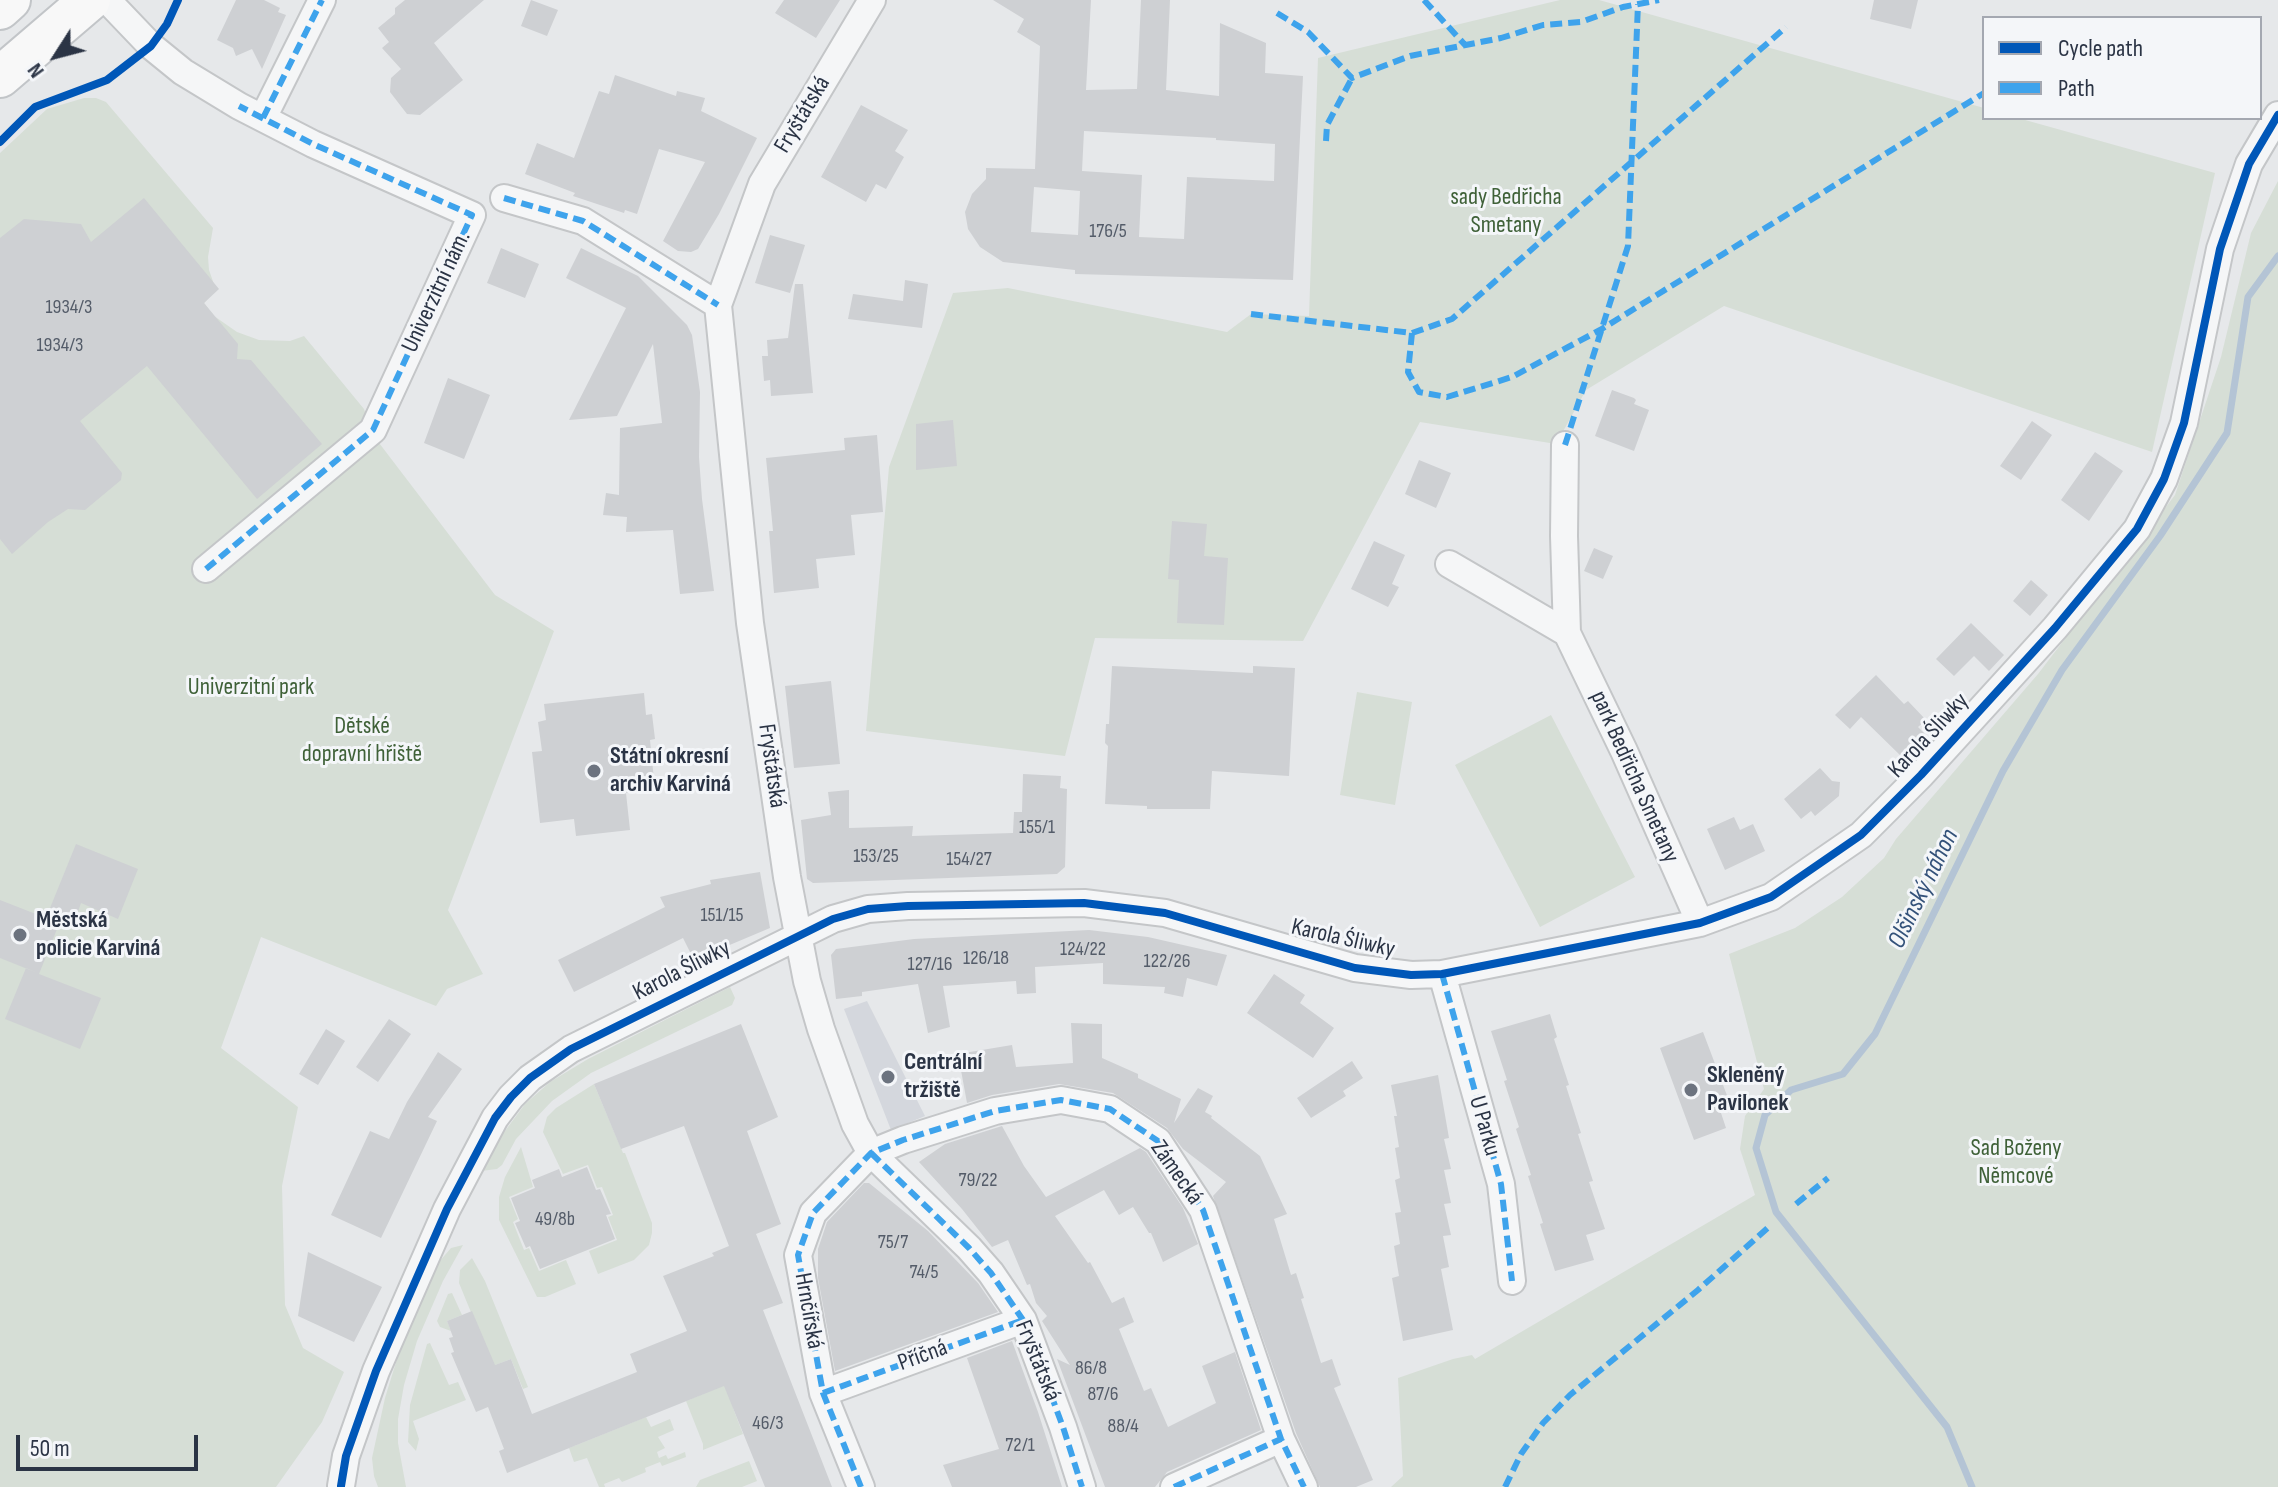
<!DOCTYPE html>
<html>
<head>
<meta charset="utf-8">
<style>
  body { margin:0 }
  #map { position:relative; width:2278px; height:1487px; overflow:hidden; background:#e6e8ea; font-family:"Sofia Sans Condensed",sans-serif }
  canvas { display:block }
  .legend { position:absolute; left:1982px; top:16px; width:280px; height:104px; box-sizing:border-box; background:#f4f6f9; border:2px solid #a4a8b1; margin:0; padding:10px 14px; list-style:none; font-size:24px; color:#2b3445 }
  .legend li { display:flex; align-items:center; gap:16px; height:40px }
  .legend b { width:40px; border:2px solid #a4a8b1 }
  .north { position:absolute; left:16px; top:16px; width:80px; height:80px; -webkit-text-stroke:6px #f4f6f9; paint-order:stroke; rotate:234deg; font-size:22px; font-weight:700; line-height:32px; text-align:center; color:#2b3445 }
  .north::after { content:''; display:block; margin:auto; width:28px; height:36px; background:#2b3445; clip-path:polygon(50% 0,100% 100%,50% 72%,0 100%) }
  .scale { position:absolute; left:16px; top:1435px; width:182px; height:36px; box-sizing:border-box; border:4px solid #2b3445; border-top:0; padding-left:10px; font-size:24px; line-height:28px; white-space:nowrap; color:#2b3445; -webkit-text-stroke:6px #f4f6f9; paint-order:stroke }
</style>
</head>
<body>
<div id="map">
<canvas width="2278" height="1487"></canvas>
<ul class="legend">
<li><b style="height:10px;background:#0057b8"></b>Cycle path</li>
<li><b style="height:10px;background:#3ea3ec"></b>Path</li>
</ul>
<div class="north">N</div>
<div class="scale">50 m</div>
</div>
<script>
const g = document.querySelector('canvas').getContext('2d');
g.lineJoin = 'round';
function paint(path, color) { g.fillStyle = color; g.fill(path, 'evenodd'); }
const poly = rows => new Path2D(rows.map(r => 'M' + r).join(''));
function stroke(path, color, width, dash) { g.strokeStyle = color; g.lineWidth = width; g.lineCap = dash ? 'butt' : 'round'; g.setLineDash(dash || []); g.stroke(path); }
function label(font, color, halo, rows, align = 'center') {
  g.font = font + ' "Sofia Sans Condensed",sans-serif'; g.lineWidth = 6; g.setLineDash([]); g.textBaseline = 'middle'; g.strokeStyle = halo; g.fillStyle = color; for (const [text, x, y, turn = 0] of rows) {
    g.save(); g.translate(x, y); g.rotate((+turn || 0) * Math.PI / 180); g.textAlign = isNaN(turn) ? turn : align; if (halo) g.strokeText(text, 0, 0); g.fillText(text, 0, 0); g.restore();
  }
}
paint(poly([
  [867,1001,925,1116,891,1130,844,1009]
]), '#d4d7dd');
paint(poly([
  [1560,0,1599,0,1984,108,1984,118,2018,118,2215,173,2152,452,1724,306,1586,390,1556,444,1420,422,1303,641,1095,638,1065,756,866,731,889,467,953,293,1008,288,1227,332,1251,314,1309,316,1318,58],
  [84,98,96,98,106,102,213,228,208,257,209,270,216,290,204,303,214,316,237,332,259,340,290,341,304,336,364,409,373,435,495,595,554,631,448,910,483,974,447,989,436,1006,261,937,221,1048,298,1107,282,1186,285,1305,303,1348,344,1372,322,1422,276,1487,0,1487,0,153,47,109],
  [2278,181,2278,1487,1391,1487,1403,1476,1398,1378,1453,1359,1472,1355,1475,1359,1755,1195,1740,1149,1745,1116,1764,1089,1729,954,1795,928,1842,897,1884,858,1896,839,2038,674,2175,495,2221,357,2251,233],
  [1357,692,1412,702,1395,805,1340,795],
  [1551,715,1635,877,1540,927,1455,765],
  [730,987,735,998,732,1005,591,1073,552,1101,516,1139,502,1165,497,1169,481,1171,502,1135,525,1104,550,1082,588,1059],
  [594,1084,623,1153,625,1153,652,1223,652,1233,649,1245,634,1260,598,1274,589,1251,617,1240,608,1217,613,1215,602,1187,597,1188,588,1165,563,1174,543,1132,547,1117,556,1108],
  [521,1147,533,1187,509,1197,518,1219,513,1222,524,1250,529,1248,539,1271,566,1260,576,1284,545,1297,537,1297,499,1220,499,1197,505,1177],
  [463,1245,443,1281,417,1341,404,1385,398,1419,398,1443,406,1487,378,1487,374,1476,372,1458,385,1398,397,1359,439,1262,451,1248],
  [472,1258,485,1281,528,1387,523,1389,511,1359,493,1366,459,1283,460,1270],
  [452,1293,462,1315,447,1321,451,1331,440,1327,437,1321,448,1294],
  [430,1343,449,1385,458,1382,466,1400,413,1421,419,1439,416,1451,408,1442,410,1405,427,1344],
  [736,1380,733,1408,743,1434,703,1450,703,1444,686,1401],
  [646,1417,651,1427,670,1419,674,1430,658,1437,665,1448,657,1452,659,1458,666,1455,668,1459,685,1452,686,1457,662,1466,660,1462,645,1468,646,1472,622,1482,619,1478,604,1484,605,1487,599,1487,587,1458,574,1462,569,1448],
  [749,1461,757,1481,742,1487,696,1487,700,1480]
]), '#d6ded6');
stroke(poly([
  [1972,1487,1947,1427,1776,1212,1756,1148,1765,1115,1791,1090,1843,1074,1875,1034,2003,771,2062,670,2160,536,2227,433,2248,297,2278,256]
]), '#b4c4d5', 7);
paint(poly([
  [236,0,264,0,280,8,278,12,286,15,262,69,252,49,236,56,233,48,217,40],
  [405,0,484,0,434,43,463,80,420,115,407,114,390,92,391,78,401,69,382,48,389,42,378,28,395,14,395,8],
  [531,0,558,10,547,36,521,26],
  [784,0,840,0,816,38,775,13],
  [993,0,1091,0,1086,90,1137,89,1141,0,1170,0,1166,90,1219,96,1220,23,1266,43,1265,73,1303,76,1293,280,1075,274,1075,270,1003,262,980,247,968,229,965,212,972,194,986,179,986,168,1035,169,1040,46,1017,32,1024,19],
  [1084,131,1216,138,1216,140,1275,144,1274,181,1187,177,1184,239,1139,237,1142,175,1082,171],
  [1034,187,1080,191,1078,235,1031,232],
  [1874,0,1918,0,1911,29,1870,19],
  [615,75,676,96,677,91,705,98,701,111,757,138,719,214,698,249,691,252,678,251,663,241,705,162,659,149,637,214,625,210,624,213,573,196,575,193,525,174,537,143,574,158,599,91,609,94],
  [861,105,908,130,895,151,904,157,886,189,876,184,866,202,821,177],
  [144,198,219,289,204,303,238,344,237,359,251,360,322,444,257,499,147,366,80,421,122,473,121,480,85,510,68,509,48,522,12,554,0,539,0,238,24,219,81,224,91,242],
  [770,235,805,245,790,293,755,283],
  [501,248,539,264,525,298,487,283],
  [581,248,638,276,687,325,692,335,700,392,699,457,702,499,714,591,680,594,673,530,626,532,627,517,603,515,606,493,619,495,620,428,662,423,653,344,617,416,569,420,626,308,566,278],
  [905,280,928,284,922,328,848,319,853,294,903,301],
  [795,284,803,284,813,393,771,396,770,380,764,381,762,356,768,356,767,340,788,338],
  [448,378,490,395,464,459,424,443],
  [1612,390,1634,398,1636,400,1634,404,1649,410,1634,451,1595,436],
  [953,420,957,466,916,470,916,424],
  [2032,421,2052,435,2021,480,2000,466],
  [877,435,883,512,851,515,855,555,816,559,819,588,774,593,769,531,773,531,766,458,845,450,844,438],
  [2095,452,2123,471,2089,521,2061,500],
  [1419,460,1451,473,1436,508,1405,494],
  [1172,521,1207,524,1204,556,1228,558,1224,625,1177,623,1179,580,1168,579],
  [1374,541,1405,555,1392,584,1399,587,1388,607,1351,589],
  [1594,548,1613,556,1603,579,1584,571],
  [2031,580,2048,595,2030,616,2013,601],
  [1971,623,2004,655,1989,671,1974,656,1954,676,1936,659],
  [1112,666,1253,673,1253,666,1295,668,1289,776,1212,771,1210,809,1147,809,1147,806,1105,804,1108,746,1105,743,1106,724,1109,724],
  [1876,675,1904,704,1908,701,1926,720,1918,727,1926,735,1903,758,1861,717,1850,729,1835,715],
  [831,681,840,764,794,768,785,686],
  [644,693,646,715,652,714,655,739,650,740,655,790,626,793,630,830,576,836,574,819,540,823,532,752,542,751,538,722,546,720,544,704],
  [1820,768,1832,781,1840,782,1839,796,1815,816,1811,811,1801,819,1784,799],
  [1023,774,1061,776,1060,788,1067,789,1065,867,1057,874,813,883,807,879,801,820,831,815,828,792,849,790,849,828,913,826,912,836,1013,833,1014,812,1022,812],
  [1734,817,1740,830,1753,824,1765,851,1725,870,1707,829],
  [76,844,138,869,118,919,81,903,72,929,51,920,59,924,39,974,101,998,80,1049,5,1019,26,968,35,972,0,958,0,900,46,918],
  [760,872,770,928,694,960,683,938,574,992,558,960,665,907,660,897,711,884,710,880],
  [1089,930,1148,937,1227,955,1217,986,1187,978,1183,997,1164,993,1165,987,1103,984,1103,963,1035,967,1036,993,1017,994,1016,981,943,986,950,1027,928,1033,918,984,862,992,862,996,836,999,831,955,836,949,914,939],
  [1274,974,1305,995,1300,1003,1334,1028,1313,1058,1247,1013],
  [1550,1014,1557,1037,1554,1039,1569,1085,1566,1086,1581,1133,1578,1134,1593,1181,1589,1182,1605,1229,1586,1235,1594,1260,1555,1271,1540,1224,1543,1223,1528,1176,1531,1175,1516,1129,1519,1127,1504,1081,1507,1080,1491,1031],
  [389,1019,411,1034,378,1082,356,1067],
  [1071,1023,1102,1024,1102,1058,1138,1074,1138,1078,1181,1099,1174,1123,1198,1088,1213,1096,1205,1112,1212,1116,1211,1118,1260,1156,1287,1214,1274,1219,1291,1275,1296,1273,1304,1298,1301,1299,1321,1363,1332,1359,1341,1385,1334,1388,1373,1480,1356,1487,1320,1487,1296,1433,1213,1196,1226,1182,1183,1149,1167,1128,1113,1093,1059,1084,992,1095,967,1103,958,1054,1012,1045,1016,1067,1073,1063],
  [741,1024,778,1117,747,1131,781,1224,756,1234,783,1303,763,1310,832,1487,765,1487,724,1386,507,1473,499,1451,504,1449,488,1407,476,1412,451,1353,454,1352,449,1338,453,1337,447,1321,472,1311,495,1365,511,1359,532,1414,637,1372,630,1354,687,1331,663,1276,714,1256,712,1253,729,1246,684,1126,621,1149,594,1084],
  [326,1029,345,1041,318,1085,299,1074],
  [1703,1032,1731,1106,1720,1110,1726,1128,1694,1140,1660,1048],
  [438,1052,462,1069,428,1117,437,1121,381,1238,331,1215,370,1131,389,1139,407,1102],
  [1352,1061,1363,1078,1343,1091,1346,1096,1311,1118,1297,1098],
  [1438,1075,1449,1138,1444,1139,1451,1169,1444,1170,1451,1203,1444,1204,1451,1235,1443,1236,1449,1267,1441,1269,1453,1330,1403,1341,1392,1278,1399,1276,1394,1246,1400,1244,1395,1213,1401,1212,1395,1180,1400,1178,1395,1148,1399,1147,1394,1116,1397,1116,1391,1085],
  [1002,1126,1024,1166,1046,1197,1140,1148,1146,1152,1183,1208,1198,1244,1163,1262,1151,1233,1149,1233,1133,1207,1119,1215,1104,1190,1055,1216,1088,1263,1090,1262,1112,1303,1124,1297,1134,1322,1119,1329,1144,1391,1151,1388,1168,1427,1216,1403,1202,1366,1235,1352,1261,1430,1167,1472,1155,1487,1105,1487,1057,1359,1070,1365,1042,1321,1047,1316,1036,1303,1030,1284,1027,1285,1008,1240,992,1247,962,1209,919,1162,945,1144],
  [587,1167,596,1190,600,1189,611,1214,606,1215,615,1239,540,1269,530,1246,526,1248,515,1223,520,1221,511,1198,535,1188,532,1180,559,1169,562,1177],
  [864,1183,869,1183,928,1231,978,1283,998,1312,835,1371,818,1278,818,1249,827,1222],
  [308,1252,382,1287,354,1342,298,1316],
  [1012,1341,1038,1412,1062,1487,952,1487,943,1465,999,1449,967,1358]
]), '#ced0d3');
const minor = poly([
  [107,0,151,46,183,72,239,106,313,144,472,215,373,430,206,569],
  [872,0,762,184,718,305,750,623,787,877,807,981,821,1029,855,1124,871,1153,969,1248,991,1273,1023,1320,1063,1427,1082,1487],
  [263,118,322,0],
  [504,198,583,221,718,305],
  [1565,445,1564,536,1567,633,1624,751,1700,923],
  [1449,564,1567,633],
  [1442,974,1501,1184,1512,1281],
  [823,1393,1023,1320],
  [341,1486,346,1456,376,1371,447,1209,495,1118,511,1097,530,1078,571,1049,833,919,868,909,908,906,1084,903,1165,913,1355,968,1411,975,1442,974,1700,923,1771,897,1861,835,1921,775,2055,628,2137,529,2164,479,2184,423,2220,249,2249,164,2278,115],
  [861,1487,823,1393,798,1255,813,1213,871,1153,903,1140,995,1111,1061,1100,1110,1109,1158,1141,1203,1210,1281,1439,1304,1487],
  [1174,1487,1281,1439]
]);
const primary = poly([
  [0,9,10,0],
  [0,77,90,0]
]);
stroke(minor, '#c4c6c8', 30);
stroke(primary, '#c2c5c8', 44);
stroke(minor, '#f5f6f7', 26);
stroke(primary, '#f8f8f8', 40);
stroke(poly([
  [1424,0,1466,46],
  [1277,13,1308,32,1352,78,1410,56,1501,38,1543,25,1581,22,1623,7,1659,0],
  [263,118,322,0],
  [1326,141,1327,125,1352,78],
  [504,198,583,221,718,305],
  [1251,314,1412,333,1452,319,1786,27],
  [1412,333,1408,372,1419,392,1447,397,1512,377,1600,330,1984,93],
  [1565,445,1628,246,1638,4],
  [206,569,373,430,472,215,313,144,239,106],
  [1442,974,1501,1184,1512,1281],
  [871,1153,969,1248,991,1273,1023,1320,1063,1427,1082,1487],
  [1796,1204,1828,1178],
  [823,1393,1023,1320],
  [861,1487,823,1393,798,1255,813,1213,871,1153,903,1140,995,1111,1061,1100,1110,1109,1158,1141,1203,1210,1281,1439,1304,1487],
  [1174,1487,1281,1439],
  [1505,1487,1521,1454,1543,1423,1570,1395,1698,1290,1771,1225]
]), '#3ea3ec', 6, [12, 6]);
stroke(poly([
  [0,142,35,107,107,80,151,46,167,24,178,0],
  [341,1486,346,1456,376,1371,447,1209,495,1118,511,1097,530,1078,571,1049,833,919,868,909,908,906,1084,903,1165,913,1355,968,1411,975,1442,974,1700,923,1771,897,1861,835,1921,775,2055,628,2137,529,2164,479,2184,423,2220,249,2249,164,2278,115]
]), '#0057b8', 8);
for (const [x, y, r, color] of [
  [594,771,8,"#6c737f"],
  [20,935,8,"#6c737f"],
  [888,1077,8,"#6c737f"],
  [1691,1090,8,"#6c737f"]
]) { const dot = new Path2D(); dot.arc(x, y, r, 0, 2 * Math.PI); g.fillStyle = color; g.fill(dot); stroke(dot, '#f4f6f9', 3); }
label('20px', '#545c69', null, [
  ["176/5",1108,232],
  ["1934/3",69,308],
  ["1934/3",60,346],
  ["155/1",1037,828],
  ["153/25",876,857],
  ["154/27",969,860],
  ["151/15",722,916],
  ["124/22",1083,950],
  ["126/18",986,959],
  ["122/26",1167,962],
  ["127/16",930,965],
  ["79/22",978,1181],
  ["49/8b",555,1220],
  ["75/7",893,1243],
  ["74/5",924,1273],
  ["86/8",1091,1369],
  ["87/6",1103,1395],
  ["46/3",768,1424],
  ["88/4",1123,1427],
  ["72/1",1020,1446]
]);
label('24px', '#2b3445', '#f4f6f9', [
  ["Fryštátská",803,115,-59],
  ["Univerzitní nám.",437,292,-65],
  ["Karola Śliwky",1929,736,-47],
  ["Fryštátská",771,766,82],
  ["park Bedřicha Smetany",1634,777,66],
  ["Karola Śliwky",1343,939,13],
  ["Karola Śliwky",682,971,-27],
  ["U Parku",1484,1126,74],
  ["Zámecká",1176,1173,55],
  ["Hrnčířská",808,1311,80],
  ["Příčná",923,1356,-20],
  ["Fryštátská",1037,1361,68]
]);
label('24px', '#3f6138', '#f4f6f9', [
  ["sady Bedřicha",1506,198],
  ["Smetany",1506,226],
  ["Univerzitní park",251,688],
  ["Dětské",362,727],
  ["dopravní hřiště",362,755],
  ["Sad Boženy",2016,1149],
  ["Němcové",2016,1177]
]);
label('bold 24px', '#2b3445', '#f4f6f9', [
  ["Státní okresní",610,757],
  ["archiv Karviná",610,785],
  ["Městská",36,921],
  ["policie Karviná",36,949],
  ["Centrální",904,1063],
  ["tržiště",904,1091],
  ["Skleněný",1707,1076],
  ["Pavilonek",1707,1104]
], 'left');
label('italic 26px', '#34527a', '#f4f6f9', [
  ["Olšinský náhon",1924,889,-64]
]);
</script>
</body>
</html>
